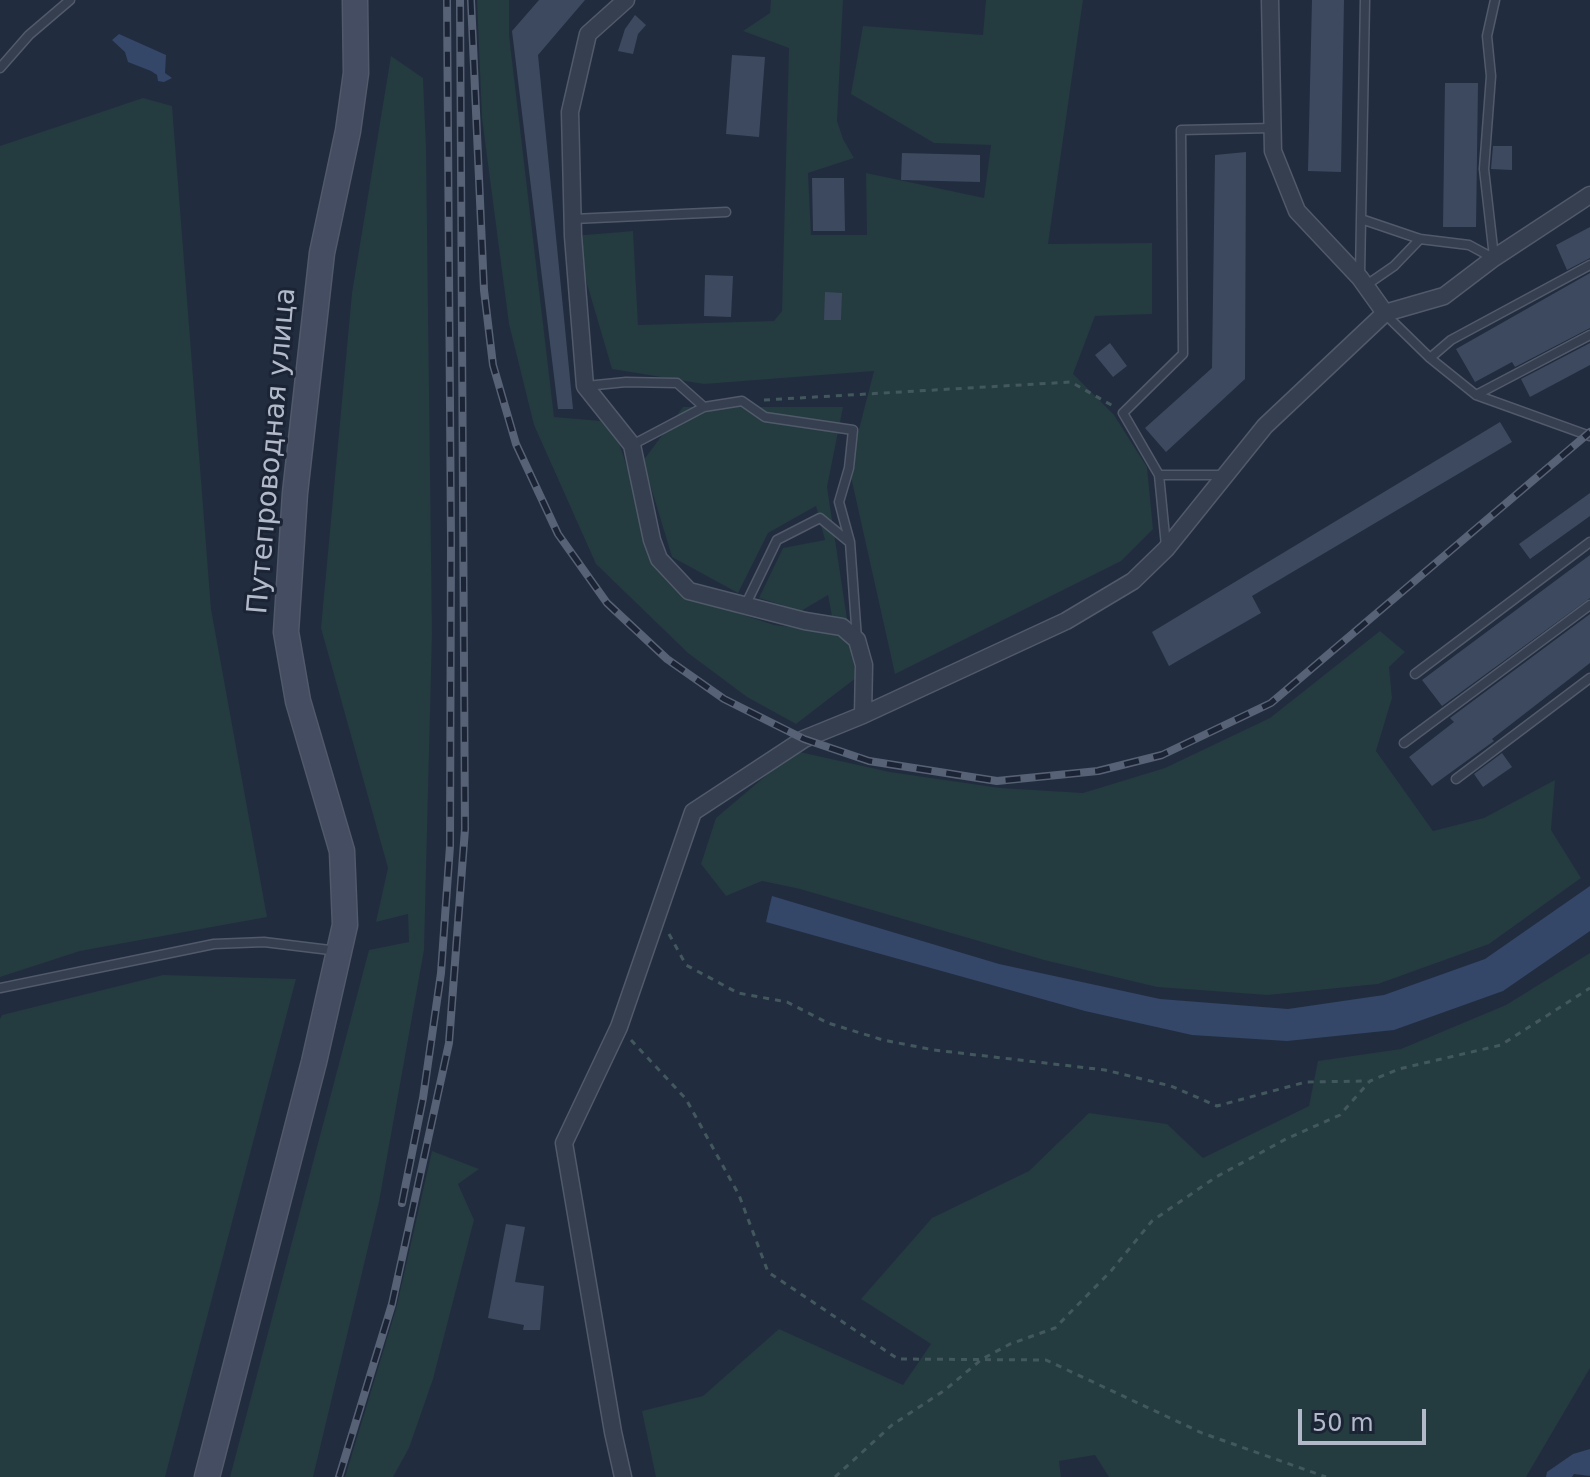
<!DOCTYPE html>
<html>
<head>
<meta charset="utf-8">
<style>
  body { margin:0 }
  #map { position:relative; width:1590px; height:1477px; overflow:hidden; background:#222c3f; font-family:"DejaVu Sans",sans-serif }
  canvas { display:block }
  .scale { position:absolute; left:1298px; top:1409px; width:128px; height:36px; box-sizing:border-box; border:4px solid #b2baca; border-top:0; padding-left:10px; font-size:24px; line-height:28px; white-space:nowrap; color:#b2baca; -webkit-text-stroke:6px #1b2434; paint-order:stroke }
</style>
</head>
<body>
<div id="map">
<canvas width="1590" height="1477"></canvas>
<div class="scale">50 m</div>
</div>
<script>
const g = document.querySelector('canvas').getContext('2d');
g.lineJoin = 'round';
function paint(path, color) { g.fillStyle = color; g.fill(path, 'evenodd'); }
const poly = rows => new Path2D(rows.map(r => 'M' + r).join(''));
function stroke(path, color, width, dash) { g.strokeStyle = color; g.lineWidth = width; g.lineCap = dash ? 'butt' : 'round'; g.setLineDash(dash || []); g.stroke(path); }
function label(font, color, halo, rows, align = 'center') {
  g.font = font + ' "DejaVu Sans",sans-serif'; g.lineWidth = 6; g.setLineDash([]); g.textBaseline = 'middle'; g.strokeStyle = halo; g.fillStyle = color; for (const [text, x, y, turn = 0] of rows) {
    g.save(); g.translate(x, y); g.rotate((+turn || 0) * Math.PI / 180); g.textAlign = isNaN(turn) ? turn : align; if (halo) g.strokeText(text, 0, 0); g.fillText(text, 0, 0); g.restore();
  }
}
paint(poly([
  [477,0,509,0,509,35,554,417,601,421,618,440,631,479,651,561,686,596,774,625,835,632,828,595,801,611,759,598,783,548,825,540,816,506,768,533,738,593,672,557,643,461,683,407,843,407,827,487,856,678,796,724,747,697,688,653,596,564,534,425,509,324,482,118],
  [771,0,843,0,837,121,843,139,854,158,808,173,811,235,867,235,866,173,984,198,991,145,934,143,851,94,863,26,983,35,986,0,1083,0,1048,244,1152,243,1152,314,1095,316,1073,374,1114,415,1147,467,1153,529,1121,561,895,674,849,468,874,371,704,384,612,369,573,236,633,231,638,325,774,321,782,311,789,48,743,31,770,13],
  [391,56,423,78,426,147,432,634,424,950,379,1202,313,1477,230,1477,369,950,409,942,408,914,376,922,388,868,321,628,352,293],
  [143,98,172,106,211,609,267,917,80,951,0,977,0,146],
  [1380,631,1405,652,1389,667,1392,698,1376,751,1433,831,1484,818,1555,780,1551,830,1581,878,1489,944,1378,984,1268,995,1157,987,1044,960,800,889,762,881,726,896,701,864,716,818,795,751,890,772,1000,788,1083,793,1165,768,1270,718],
  [1590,953,1590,1368,1526,1477,1109,1477,1095,1455,1059,1461,1061,1477,656,1477,642,1411,703,1396,779,1329,903,1385,931,1344,861,1299,932,1218,1029,1171,1089,1113,1167,1124,1203,1158,1309,1106,1318,1061,1401,1049,1506,1005],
  [163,975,296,979,165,1477,0,1477,0,1019,2,1015],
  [432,1151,479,1169,458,1184,474,1220,433,1379,409,1448,393,1477,345,1477,396,1309]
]), '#243b40');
paint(poly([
  [119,34,166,55,165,73,172,78,164,82,158,81,157,75,151,71,128,62,125,52,112,40],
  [1590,886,1590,931,1503,991,1394,1030,1287,1041,1192,1035,1085,1011,766,922,772,896,999,964,1160,999,1288,1009,1384,995,1485,959],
  [1590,1449,1590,1476,1574,1474,1572,1477,1546,1477,1547,1472,1573,1454]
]), '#344768');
paint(poly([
  [539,0,585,0,538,55,573,409,558,409,512,31],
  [1312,0,1344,0,1341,172,1308,171],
  [635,15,646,25,638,34,633,54,618,51,625,29],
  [732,55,765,57,759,137,726,134],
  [1445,83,1478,83,1476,227,1443,227],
  [1493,146,1512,146,1512,170,1491,169],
  [1246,152,1245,379,1166,452,1145,428,1212,368,1215,155],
  [902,153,980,155,980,182,901,180],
  [812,178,844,178,845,231,813,231],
  [1590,227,1590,258,1567,270,1556,245],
  [1590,273,1590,328,1515,367,1512,362,1475,382,1456,349],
  [705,275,733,276,731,317,704,316],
  [825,292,842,293,841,320,824,320],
  [1110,343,1127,366,1113,377,1095,355],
  [1590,343,1590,365,1530,397,1521,379],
  [1500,422,1512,442,1252,596,1261,613,1169,666,1152,632],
  [1590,493,1590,516,1530,559,1519,544],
  [1590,555,1590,598,1442,706,1422,680],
  [1590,614,1590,663,1492,739,1494,741,1432,786,1409,757,1454,722,1450,718],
  [1502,753,1512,767,1483,787,1474,774],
  [506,1224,525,1227,515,1282,544,1286,540,1330,523,1330,524,1325,488,1318]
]), '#3d495f');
const service = poly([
  [0,68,29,35,70,0],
  [573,219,726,212],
  [1361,219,1420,239,1469,245,1493,258],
  [1494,257,1484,169,1491,76,1487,36,1495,0],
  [1360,275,1365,0],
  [1365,286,1394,266,1420,239],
  [1385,314,1430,358,1476,395,1590,436],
  [1430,358,1451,340,1590,265],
  [586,386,626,382,677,383,704,407],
  [1476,395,1590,335],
  [632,445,704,407,742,401,765,417,853,430,849,468,839,502,850,542,857,639],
  [1159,475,1166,546],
  [1225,475,1159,475,1123,413,1183,354,1181,130,1272,128],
  [745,606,777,540,820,518,848,541],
  [1415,674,1590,542],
  [1404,743,1590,605],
  [1456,779,1590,678],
  [0,988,214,944,264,942,338,951]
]);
const minor = poly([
  [626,0,588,34,570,112,573,236,585,386,632,445,652,540,659,559,689,591,805,621,842,627,857,640,864,665,863,715],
  [1270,0,1273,151,1297,211,1360,278,1385,313],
  [623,1477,613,1432,564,1143,619,1027,693,812,804,739,863,715,1066,621,1133,581,1166,549,1265,426,1385,313,1444,296,1494,258,1590,195]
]);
const secondary = poly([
  [207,1477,314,1062,345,925,342,851,298,701,286,632,295,493,322,253,348,131,356,73,355,0]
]);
stroke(service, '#515a6a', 11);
stroke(minor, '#515a6a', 19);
stroke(secondary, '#515a6a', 27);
stroke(poly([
  [764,400,1071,382,1113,406],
  [669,934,686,965,738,993,787,1002,828,1023,883,1040,934,1050,1105,1070,1171,1086,1217,1106,1306,1082,1368,1081],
  [631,1040,686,1099,739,1195,768,1272,898,1359,1046,1360,1202,1433,1326,1477],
  [835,1477,892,1425,945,1390,982,1359,1010,1344,1055,1328,1111,1271,1152,1221,1216,1177,1286,1139,1340,1115,1370,1081,1399,1069,1501,1045,1590,988]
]), '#42585d', 3, [6, 6]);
stroke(service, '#363f4f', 8);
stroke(minor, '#363f4f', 16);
stroke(secondary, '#444d62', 24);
const rail = poly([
  [471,0,484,290,493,365,516,444,558,534,607,603,667,659,724,699,804,739,869,761,997,781,1098,771,1162,755,1271,703,1590,432],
  [402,1203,423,1098,441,973,450,846,451,539,447,0],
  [339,1477,392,1304,449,1043,465,829,460,0]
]);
stroke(rail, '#586276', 8);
stroke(rail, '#1b2434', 5, [15]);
label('28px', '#b2baca', '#1b2434', [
  ["Путепроводная улица",273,451,-85]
]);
</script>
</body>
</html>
